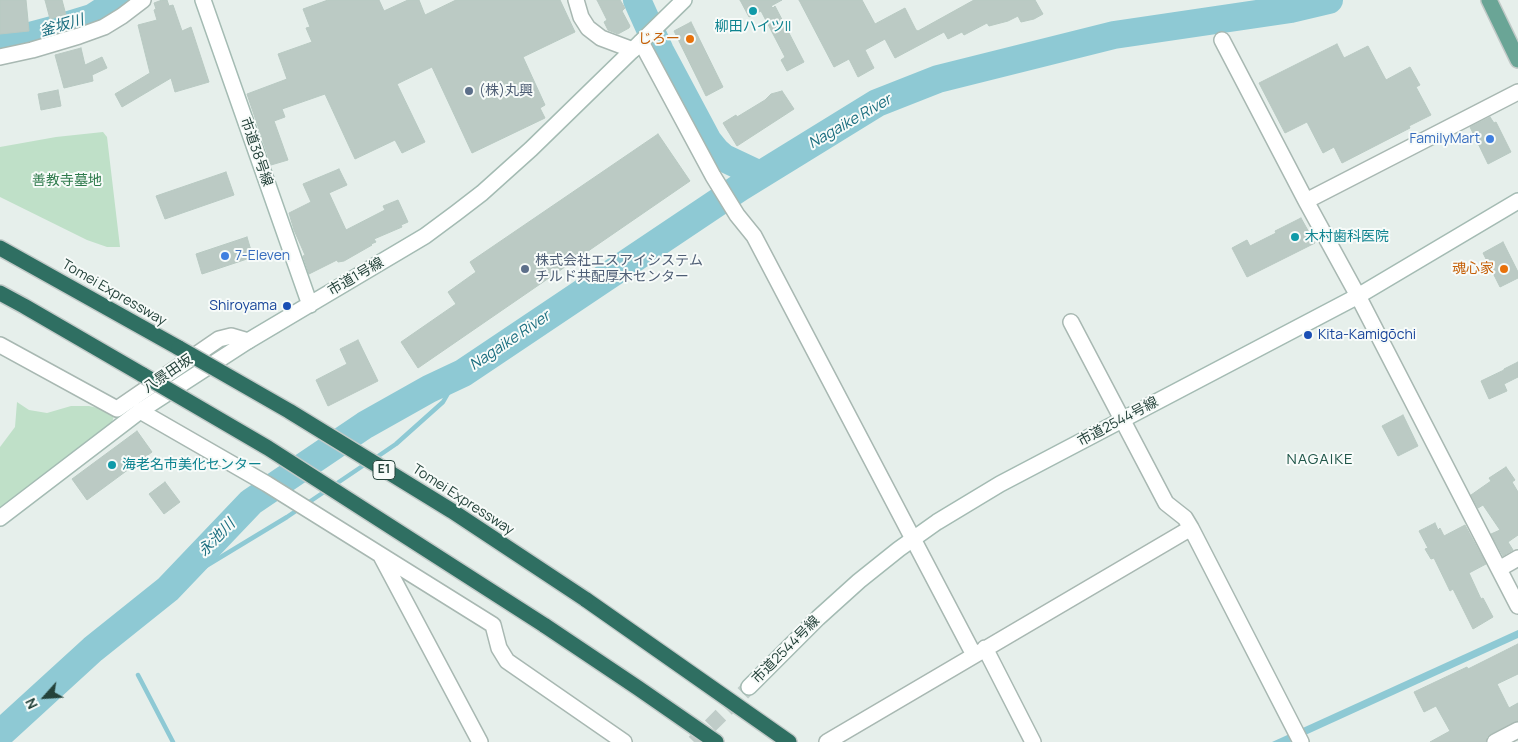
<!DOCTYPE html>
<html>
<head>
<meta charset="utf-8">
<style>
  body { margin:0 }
  #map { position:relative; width:1518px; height:742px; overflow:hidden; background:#e6efeb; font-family:Manrope,sans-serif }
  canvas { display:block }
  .north { position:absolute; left:20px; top:672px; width:50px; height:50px; -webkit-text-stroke:4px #f7fbf9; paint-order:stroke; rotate:244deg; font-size:14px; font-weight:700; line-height:20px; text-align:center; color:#24423a }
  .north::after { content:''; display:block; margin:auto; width:18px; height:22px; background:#24423a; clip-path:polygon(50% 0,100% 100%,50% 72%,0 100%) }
</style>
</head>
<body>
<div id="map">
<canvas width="1518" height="742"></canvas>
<div class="north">N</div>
</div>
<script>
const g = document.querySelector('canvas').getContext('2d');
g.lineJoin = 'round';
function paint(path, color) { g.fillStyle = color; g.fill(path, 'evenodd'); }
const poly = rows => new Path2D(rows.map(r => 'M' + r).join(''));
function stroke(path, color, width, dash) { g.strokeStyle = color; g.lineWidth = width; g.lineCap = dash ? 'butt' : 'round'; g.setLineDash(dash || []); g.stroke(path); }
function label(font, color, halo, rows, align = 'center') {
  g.font = font + ' Manrope,"Noto Sans JP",sans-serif'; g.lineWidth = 4; g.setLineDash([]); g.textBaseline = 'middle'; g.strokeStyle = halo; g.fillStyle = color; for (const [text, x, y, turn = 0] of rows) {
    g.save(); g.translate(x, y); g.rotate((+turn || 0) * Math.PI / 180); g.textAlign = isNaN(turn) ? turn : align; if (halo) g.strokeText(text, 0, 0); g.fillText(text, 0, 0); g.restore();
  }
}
paint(poly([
  [103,132,107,137,120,247,107,247,87,240,0,197,0,147,56,137],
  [17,402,29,410,47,413,71,406,89,406,102,409,114,416,111,426,0,516,0,447,15,427]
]), '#bfe0c8');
paint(poly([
  [1518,630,1518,638,1290,742,1272,742]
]), '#8ec9d4');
stroke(poly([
  [374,459,396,444,443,402,458,376],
  [168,589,287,517,367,463],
  [138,675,173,742]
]), '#8ec9d4', 4.5);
stroke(poly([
  [637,0,660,51,708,141,716,151,724,158,760,175],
  [0,44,56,29,92,18,120,0],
  [0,734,93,649,168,589,251,502,365,425,429,389,463,373,739,188,877,103,938,79,1114,35,1291,9,1329,0]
]), '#8ec9d4', 28);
const building = poly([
  [0,0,26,0,29,31,0,34,0,0],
  [45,0,62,0,66,15,50,19,45,0],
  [162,0,167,0,169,6,173,5,182,31,191,27,209,82,175,92,171,78,122,107,115,94,150,73,138,25,157,20,154,10,156,9,154,3,162,0],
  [328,0,379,0,384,11,408,0,419,0,425,15,456,0,560,0,575,32,523,57,545,105,540,108,545,118,472,153,432,67,397,84,425,142,402,153,395,140,355,159,325,94,282,109,285,117,274,121,288,160,271,165,247,94,287,79,278,54,312,42,306,28,310,27,303,9,328,0],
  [597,0,620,0,625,8,622,11,630,26,629,28,618,34,608,30,604,22,607,20,597,0],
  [740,0,782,0,771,6,773,8,775,6,804,62,787,71,781,60,785,57,761,11,749,17,740,0],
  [799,0,862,0,875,24,905,8,916,30,918,31,974,0,1035,0,1043,14,1034,19,1021,22,1018,16,1008,21,989,26,987,23,964,35,962,32,948,39,944,32,895,58,885,39,865,50,874,68,858,77,849,59,834,67,799,0],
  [691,22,723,87,706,96,674,31,691,22],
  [1337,44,1344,58,1368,46,1386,80,1410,67,1420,85,1416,87,1431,115,1409,126,1410,128,1342,163,1334,147,1323,153,1307,122,1285,133,1259,83,1337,44],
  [81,48,85,65,102,57,107,68,92,75,93,81,64,88,55,55,81,48],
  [58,90,61,106,41,110,38,94,58,90],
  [782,91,794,109,737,146,723,123,736,115,737,117,765,100,771,94,782,91],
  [1490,117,1494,123,1496,122,1511,152,1488,164,1470,127,1490,117],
  [658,134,690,181,418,368,401,342,456,304,448,292,476,272,470,262,658,134],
  [339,169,347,185,329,193,346,230,385,210,383,206,398,200,408,222,401,225,402,227,374,239,376,242,371,244,372,245,344,261,338,262,337,260,309,274,303,256,305,255,294,230,289,213,311,202,303,184,339,169],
  [226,172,234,195,165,219,156,196,226,172],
  [1301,218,1315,243,1247,277,1232,248,1247,240,1250,246,1276,233,1275,231,1301,218],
  [247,237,253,257,202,274,196,254,247,237],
  [1503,242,1518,272,1518,278,1500,287,1483,253,1503,242],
  [358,340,378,381,328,406,316,380,347,364,340,349,358,340],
  [1518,362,1518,377,1504,384,1507,391,1489,399,1481,381,1504,370,1504,369,1518,362],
  [1403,415,1418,446,1398,456,1382,426,1403,415],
  [137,431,152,452,87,500,72,479,137,431],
  [1506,467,1515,480,1512,482,1518,492,1518,535,1508,542,1513,550,1503,556,1491,534,1500,530,1483,505,1478,508,1471,495,1491,481,1489,478,1506,467],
  [165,482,180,502,164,514,149,494,165,482],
  [1435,523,1438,530,1440,528,1444,536,1465,525,1486,564,1469,573,1481,599,1483,598,1493,617,1473,629,1453,589,1450,591,1434,558,1431,559,1425,549,1428,548,1419,531,1435,523],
  [1518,644,1518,674,1497,684,1509,708,1518,703,1518,721,1491,734,1487,737,1486,742,1430,742,1450,731,1436,706,1424,712,1414,692,1467,667,1468,669,1518,644]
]);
paint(building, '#bbcac4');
stroke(building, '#b8c9c2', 1);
stroke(poly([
  [694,742,749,687]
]), '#bfccc8', 15, [15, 8]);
const street = poly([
  [576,0,581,17,588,28,601,38,633,50],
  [1222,40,1306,201,1358,296,1518,606],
  [641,42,713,176,737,215,754,236,974,655],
  [0,57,32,50,79,36,104,27,122,16,143,0],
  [1306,201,1518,92],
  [1071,322,1166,503,1185,518,1191,528,1301,742],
  [0,345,117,409,219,339,231,336,248,341],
  [140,411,267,484,493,625,499,648,507,661,624,742],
  [381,556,480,742],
  [1499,569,1518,558],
  [985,648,1033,742],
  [827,742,1191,528],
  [1495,742,1518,730]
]);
const secondary = poly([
  [203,0,310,305],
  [0,518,140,411,248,341,425,236,456,213,482,193,531,149,684,0],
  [749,687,818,618,859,581,899,549,937,522,1000,484,1358,296,1518,201]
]);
const primary = poly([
  [1489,0,1518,60]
]);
const highway = poly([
  [0,248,179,348],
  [0,293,24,306,143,375],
  [585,599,789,742],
  [544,625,638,688,716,742]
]);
stroke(street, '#a8b8b2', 18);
stroke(secondary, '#a4bbb3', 18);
stroke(primary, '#c2cac8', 18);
stroke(highway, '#c2cac8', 18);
stroke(street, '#fff', 15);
stroke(secondary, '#fff', 15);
stroke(primary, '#6aa596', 15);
stroke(highway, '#2f6f62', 15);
const highwayBridge = poly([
  [179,348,289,411,452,511,585,599],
  [143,375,268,448,544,625]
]);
stroke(highwayBridge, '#c2cac8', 18, []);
stroke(highwayBridge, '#2f6f62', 15);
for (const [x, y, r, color] of [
  [753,11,5,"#0f9aa8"],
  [690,39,5,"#e8710a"],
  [469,91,5,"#5c6f8a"],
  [1490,139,5,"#3f7fe0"],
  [1295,237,5,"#0f9aa8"],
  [225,256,5,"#3f7fe0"],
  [525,269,5,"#5c6f8a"],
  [1504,269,5,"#e8710a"],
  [287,306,5,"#1a4fb4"],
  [1308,335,5,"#1a4fb4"],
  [112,465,5,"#0f9aa8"]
]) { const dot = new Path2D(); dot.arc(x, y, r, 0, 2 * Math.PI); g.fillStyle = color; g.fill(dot); stroke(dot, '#f7fbf9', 2); }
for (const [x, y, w] of [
  [384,470,22]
]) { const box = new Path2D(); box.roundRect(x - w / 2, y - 9.5, w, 19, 4); g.fillStyle = '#f7fbf9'; g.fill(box); stroke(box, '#24423a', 1); }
label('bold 12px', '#24423a', null, [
  ["E1",384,470]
]);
label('14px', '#0d838f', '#f7fbf9', [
  ["柳田ハイツII",753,27,"center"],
  ["木村歯科医院",1305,237],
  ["海老名市美化センター",122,465]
], 'left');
label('14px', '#c56008', '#f7fbf9', [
  ["じろー",680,39],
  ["魂心家",1494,269]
], 'right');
label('14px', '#4e5e75', '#f7fbf9', [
  ["(株)丸興",479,91],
  ["株式会社エスアイシステム",535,261],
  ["チルド共配厚木センター",535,277]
], 'left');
label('14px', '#366cbe', '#f7fbf9', [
  ["FamilyMart",1480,139],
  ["7-Eleven",235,256,"left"]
], 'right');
label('14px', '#24423a', '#f7fbf9', [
  ["市道38号線",256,152,71],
  ["市道1号線",356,277,-30],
  ["Tomei Expressway",114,293,30],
  ["八景田坂",168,374,-34],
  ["市道2544号線",1118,422,-28],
  ["Tomei Expressway",463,500,33],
  ["市道2544号線",786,650,-45]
]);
label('14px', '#2d7a4b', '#f7fbf9', [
  ["善教寺墓地",67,181]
]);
label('14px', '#164399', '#f7fbf9', [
  ["Shiroyama",277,306],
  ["Kita-Kamigōchi",1318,335,"left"]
], 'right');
label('italic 15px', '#1c6f80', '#f7fbf9', [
  ["釜坂川",62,26,-16],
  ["Nagaike River",850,122,-30],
  ["Nagaike River",510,341,-34],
  ["永池川",217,538,-46]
]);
g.letterSpacing = '1px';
label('15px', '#1f5548', '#f7fbf9', [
  ["NAGAIKE",1320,460]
]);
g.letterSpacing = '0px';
</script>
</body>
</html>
